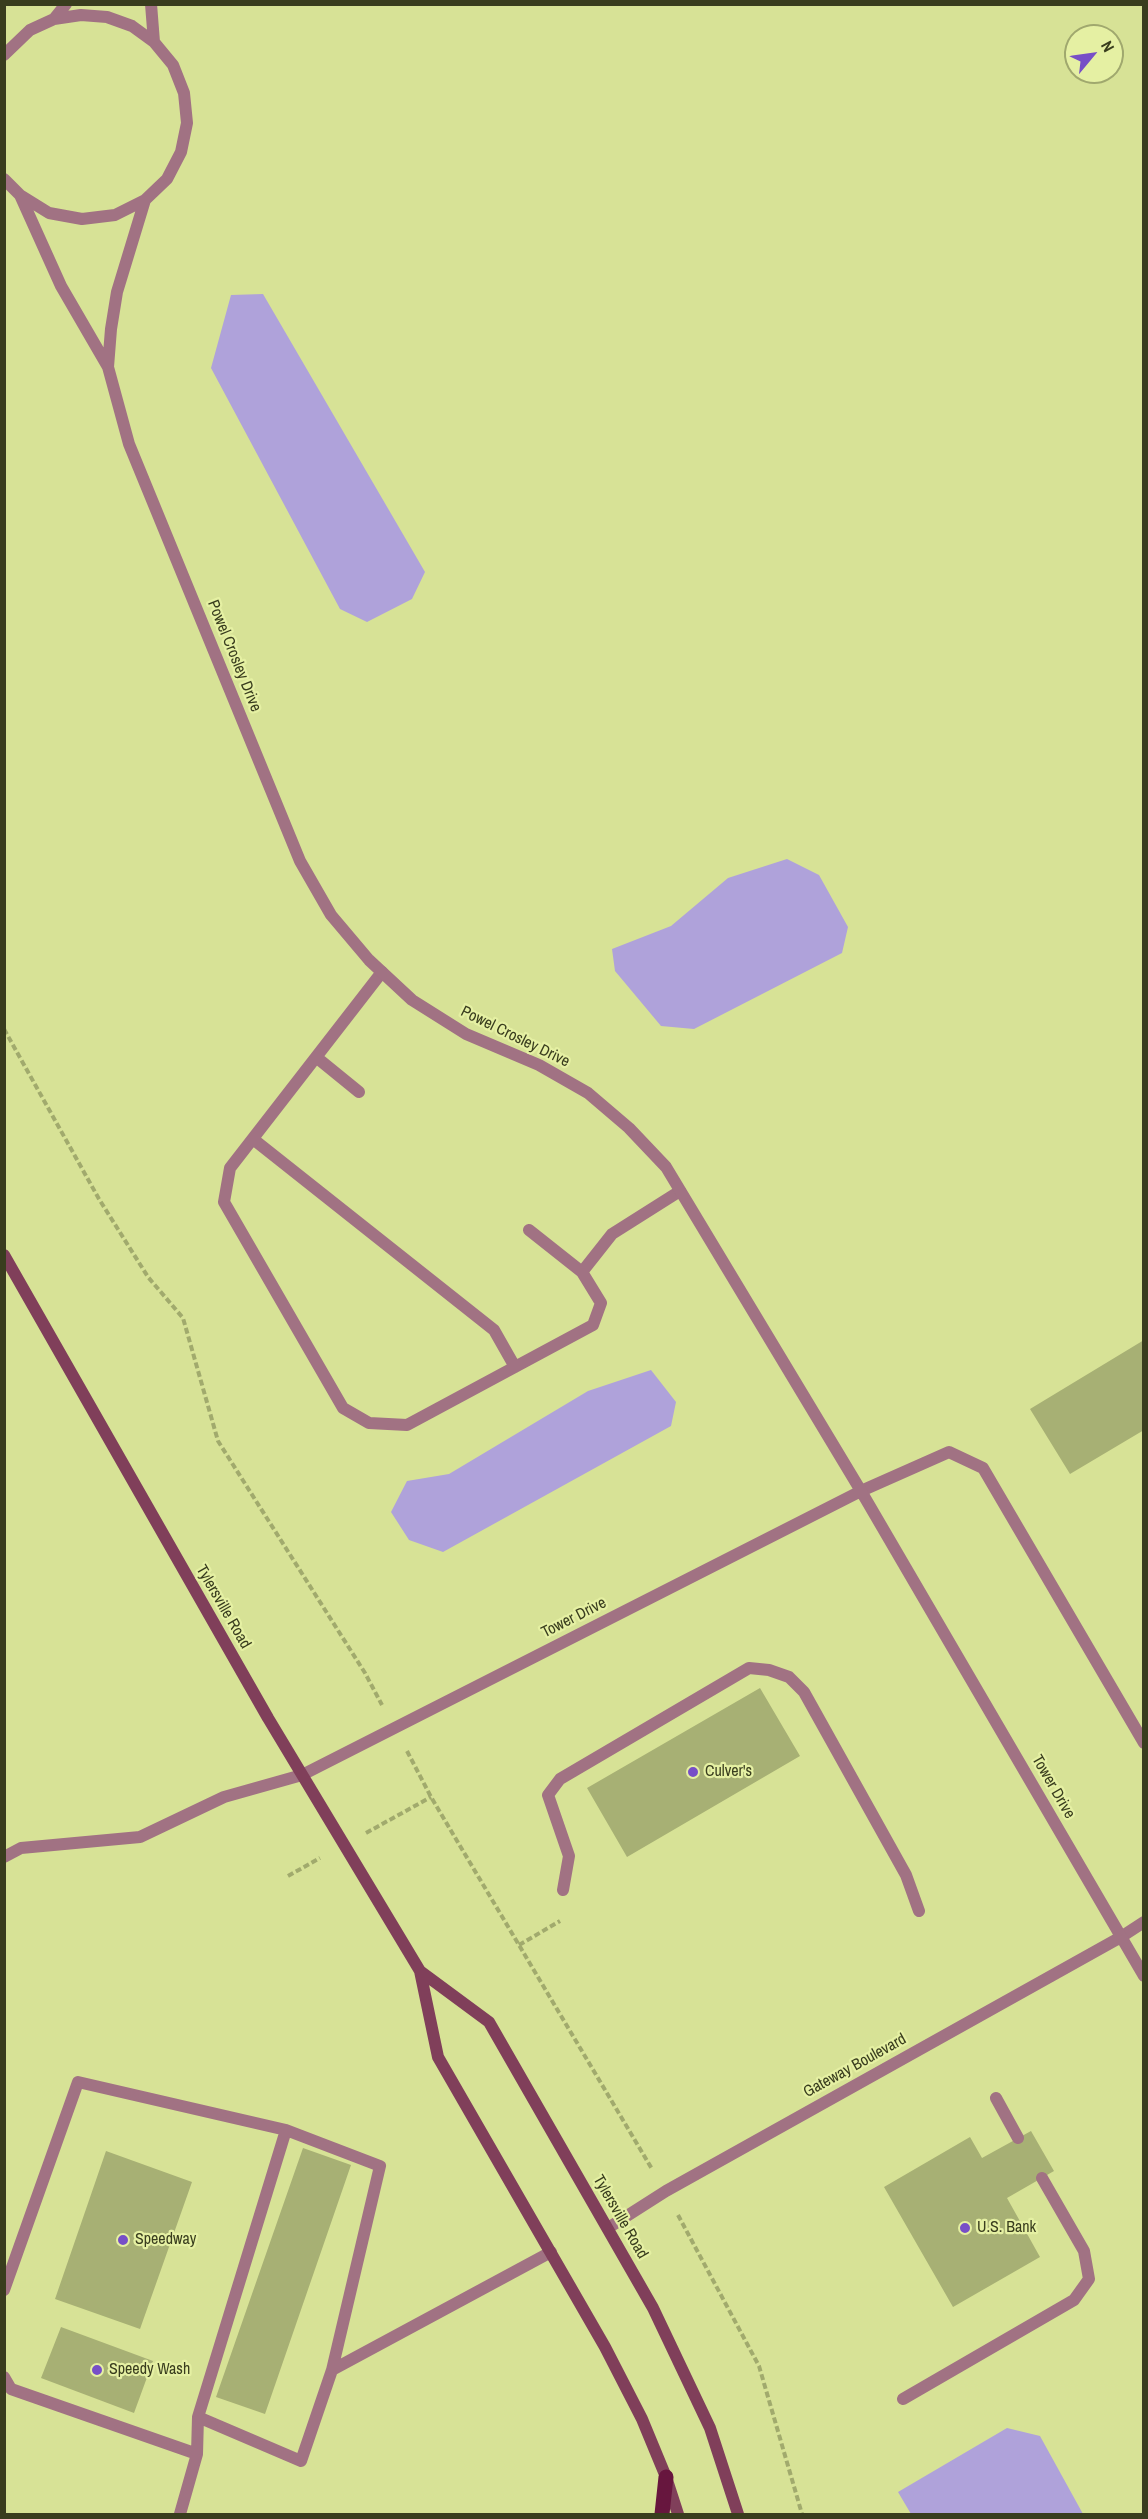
<!DOCTYPE html>
<html>
<head>
<meta charset="utf-8">
<style>
  body { margin:0 }
  #map { position:relative; width:1148px; height:2519px; overflow:hidden; background:#d7e296; font-family:"Archivo Narrow",sans-serif }
  canvas { display:block }
  .frame { position:absolute; inset:0; border:6px solid #393d1e; pointer-events:none }
  .north { position:absolute; left:1064px; top:24px; width:60px; height:60px; box-sizing:border-box; background:#e5f0a3; border:2px solid #a0a86e; border-radius:50%; rotate:61deg; font-size:16px; font-weight:700; line-height:24px; text-align:center; color:#393d1e }
  .north::after { content:''; display:block; margin:auto; width:21px; height:27px; background:#774fc7; clip-path:polygon(50% 0,100% 100%,50% 72%,0 100%) }
</style>
</head>
<body>
<div id="map">
<canvas width="1148" height="2519"></canvas>
<div class="frame"></div>
<div class="north">N</div>
</div>
<script>
const g = document.querySelector('canvas').getContext('2d');
g.lineJoin = 'round';
function paint(path, color) { g.fillStyle = color; g.fill(path, 'evenodd'); }
const poly = rows => new Path2D(rows.map(r => 'M' + r).join(''));
function stroke(path, color, width, dash) { g.strokeStyle = color; g.lineWidth = width; g.lineCap = dash ? 'butt' : 'round'; g.setLineDash(dash || []); g.stroke(path); }
function label(font, color, halo, rows, align = 'center') {
  g.font = font + ' "Archivo Narrow",sans-serif'; g.lineWidth = 4.5; g.setLineDash([]); g.textBaseline = 'middle'; g.strokeStyle = halo; g.fillStyle = color; for (const [text, x, y, turn = 0] of rows) {
    g.save(); g.translate(x, y); g.rotate((+turn || 0) * Math.PI / 180); g.textAlign = isNaN(turn) ? turn : align; if (halo) g.strokeText(text, 0, 0); g.fillText(text, 0, 0); g.restore();
  }
}
paint(poly([
  [263,294,425,572,412,599,367,622,340,609,211,368,231,295],
  [787,859,819,875,848,927,842,953,694,1029,661,1026,615,971,612,949,671,926,728,878],
  [651,1370,676,1402,671,1426,443,1552,409,1540,391,1512,407,1481,449,1474,588,1391],
  [1007,2428,1040,2436,1083,2514,911,2514,898,2492]
]), '#afa2da');
paint(poly([
  [1144,1340,1144,1430,1070,1474,1030,1409],
  [760,1688,800,1756,627,1857,587,1788],
  [1031,2131,1054,2171,1007,2198,1040,2257,953,2307,884,2187,970,2137,982,2158],
  [303,2148,351,2165,265,2414,216,2397],
  [106,2151,192,2182,140,2329,55,2299],
  [61,2327,153,2361,134,2413,41,2378]
]), '#a7b074');
stroke(poly([
  [4,1029,99,1199,148,1277,183,1318,218,1441,365,1673,382,1705],
  [407,1751,431,1797,652,2169],
  [366,1833,431,1797],
  [288,1876,320,1858],
  [519,1945,560,1921],
  [678,2215,759,2366,802,2514]
]), '#a1aa6d', 4, [6, 3]);
stroke(poly([
  [382,972,230,1168,224,1202,343,1408,369,1423,407,1425,593,1325,601,1303,582,1272,529,1230],
  [316,1057,359,1092],
  [253,1139,494,1330,515,1367],
  [582,1272,612,1234,680,1191],
  [861,1491,949,1452,983,1468,1144,1743],
  [4,1857,21,1848,140,1837,224,1797,302,1775],
  [563,1890,569,1856,548,1795,560,1779,749,1668,769,1670,789,1677,804,1692,906,1875,919,1911],
  [1121,1937,1144,1922],
  [996,2098,1018,2138],
  [4,2290,78,2082,286,2130],
  [4,2377,11,2389,197,2454],
  [903,2399,1074,2300,1089,2279,1084,2251,1042,2178],
  [198,2417,286,2130,380,2166,332,2370],
  [180,2514,197,2454,198,2417,301,2461,332,2370,551,2252]
]), '#a17283', 12);
stroke(poly([
  [151,4,154,42],
  [54,19,66,4],
  [4,55,30,30,54,19,81,15,107,17,132,26,154,42,173,65,184,93,187,123,181,152,167,179,145,200,115,215,82,219,49,213,20,195,4,179],
  [20,195,61,286,108,367,129,444,300,861,331,915,369,960,412,1000,466,1034,539,1065,588,1093,629,1128,666,1167,861,1491,1144,1976],
  [108,367,111,329,117,292,145,200],
  [302,1775,861,1491],
  [608,2228,666,2191,1121,1937]
]), '#a17283', 12);
stroke(poly([
  [4,1255,268,1718,420,1971,438,2057,605,2347,642,2419,666,2477,678,2514],
  [420,1971,489,2022,653,2308,710,2428,738,2514]
]), '#803f5a', 12);
stroke(poly([
  [662,2514,666,2477]
]), '#67163e', 15);
for (const [x, y, r, color] of [
  [693,1772,6,"#774fc7"],
  [965,2228,6,"#774fc7"],
  [123,2240,6,"#774fc7"],
  [97,2370,6,"#774fc7"]
]) { const dot = new Path2D(); dot.arc(x, y, r, 0, 2 * Math.PI); g.fillStyle = color; g.fill(dot); stroke(dot, '#e5f0a3', 2); }
label('16px', '#393d1e', '#e5f0a3', [
  ["Powel Crosley Drive",234,656,68],
  ["Powel Crosley Drive",515,1037,26],
  ["Tylersville Road",223,1607,60],
  ["Tower Drive",574,1618,-27],
  ["Tower Drive",1053,1787,60],
  ["Gateway Boulevard",855,2066,-29],
  ["Tylersville Road",620,2217,60]
]);
label('16px', '#393d1e', '#e5f0a3', [
  ["Culver's",705,1772],
  ["U.S. Bank",977,2228],
  ["Speedway",135,2240],
  ["Speedy Wash",109,2370]
], 'left');
</script>
</body>
</html>
